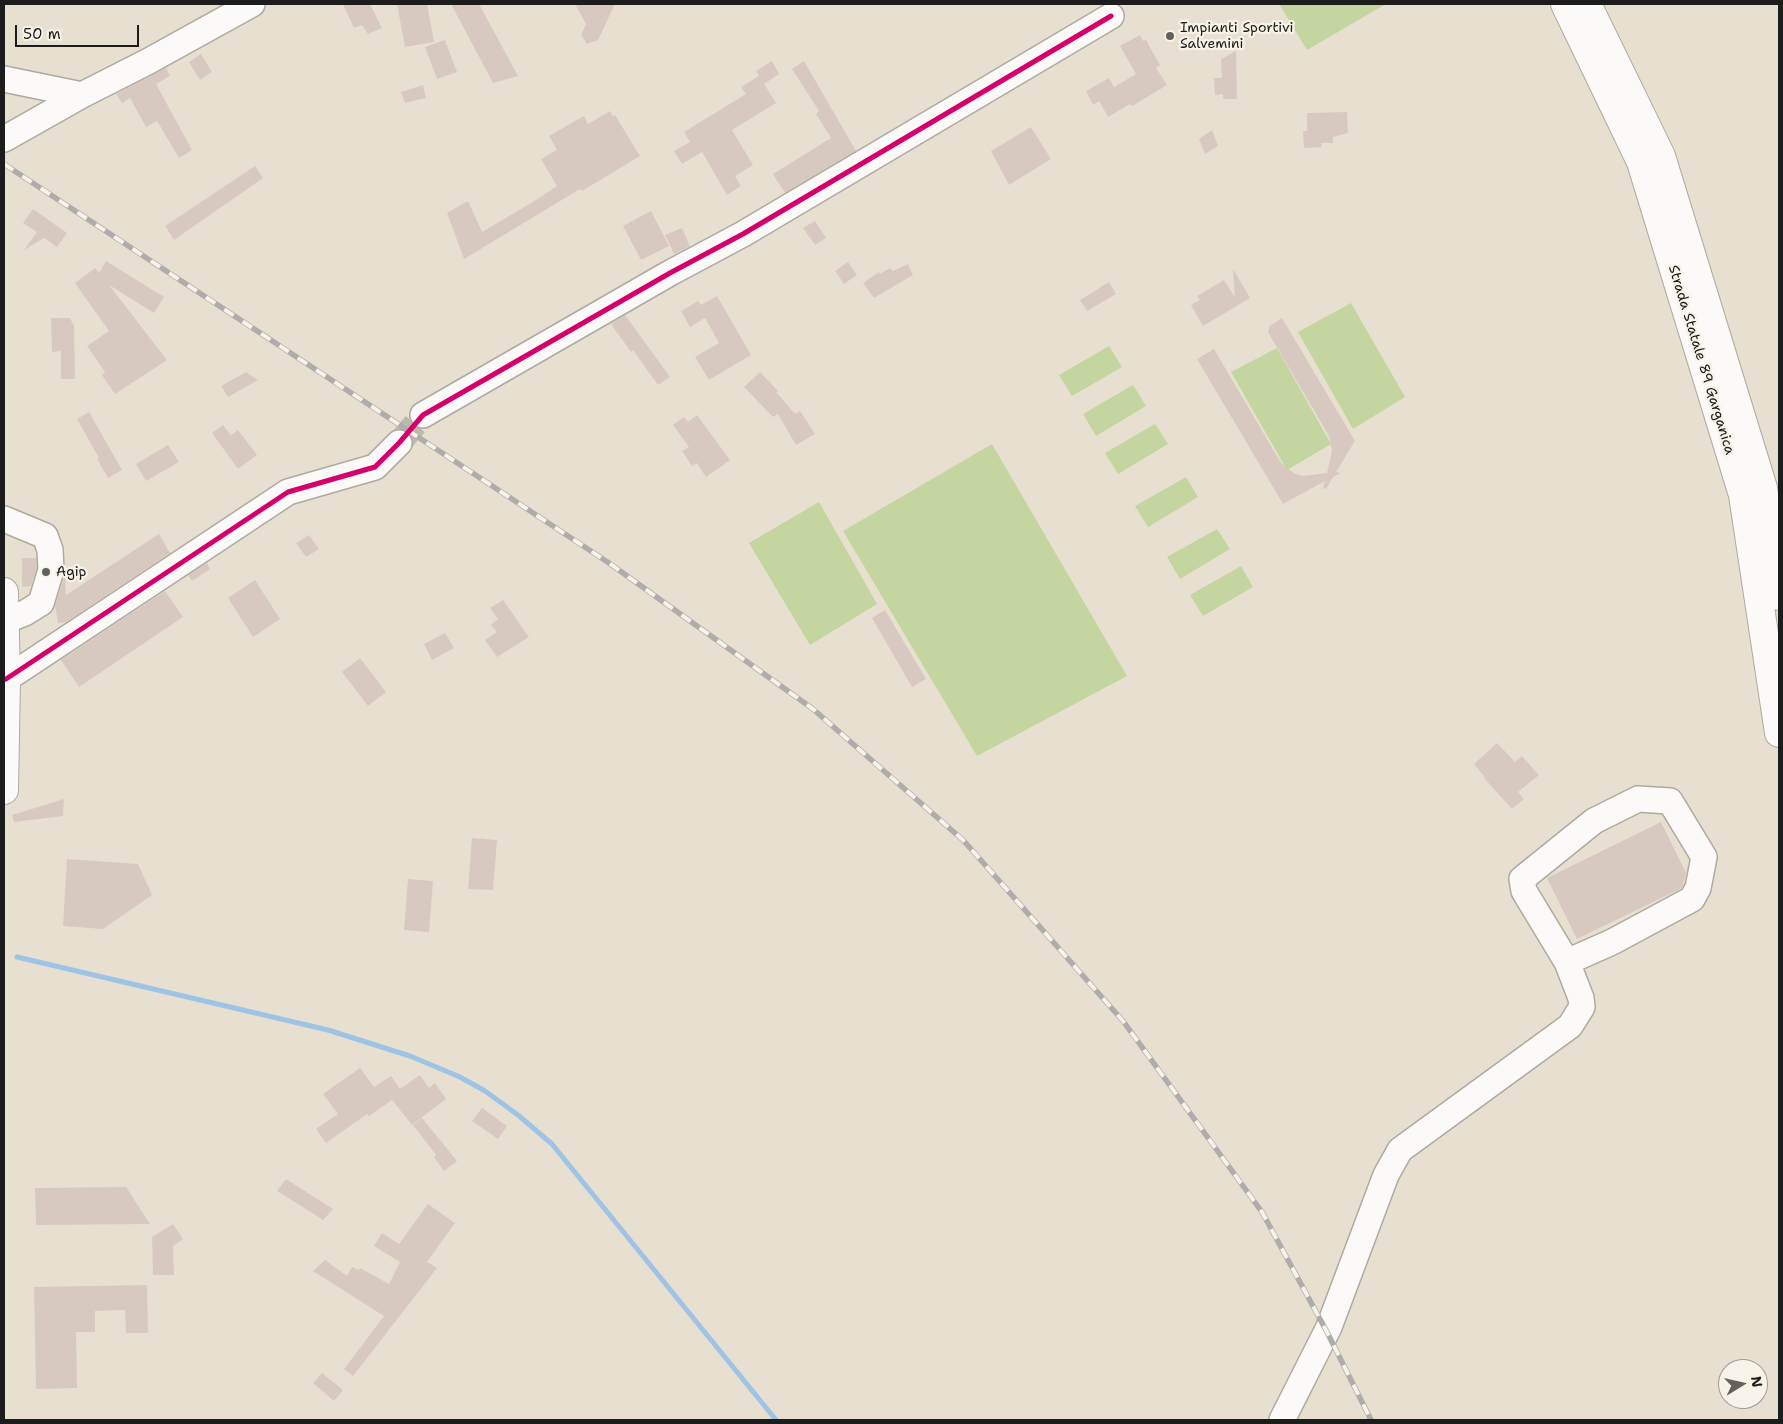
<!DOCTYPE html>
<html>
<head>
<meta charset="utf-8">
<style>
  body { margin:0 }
  #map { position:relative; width:1783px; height:1424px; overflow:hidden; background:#e7e0d1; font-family:"Shantell Sans",sans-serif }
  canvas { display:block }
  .frame { position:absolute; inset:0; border:5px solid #1c1c1c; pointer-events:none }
  .north { position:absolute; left:1718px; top:1359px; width:50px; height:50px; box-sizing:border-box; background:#f7f3e8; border:1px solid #9f9d96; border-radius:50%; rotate:81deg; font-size:14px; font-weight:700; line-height:20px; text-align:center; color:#1c1c1c }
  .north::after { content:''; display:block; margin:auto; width:18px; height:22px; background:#63615b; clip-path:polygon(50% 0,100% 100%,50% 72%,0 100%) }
  .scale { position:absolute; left:15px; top:25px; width:124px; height:22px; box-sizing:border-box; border:2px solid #1c1c1c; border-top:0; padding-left:6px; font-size:15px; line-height:18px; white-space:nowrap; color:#1c1c1c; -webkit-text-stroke:4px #f7f3e8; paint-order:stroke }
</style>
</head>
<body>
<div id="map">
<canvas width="1783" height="1424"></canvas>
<div class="frame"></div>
<div class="north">N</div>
<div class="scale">50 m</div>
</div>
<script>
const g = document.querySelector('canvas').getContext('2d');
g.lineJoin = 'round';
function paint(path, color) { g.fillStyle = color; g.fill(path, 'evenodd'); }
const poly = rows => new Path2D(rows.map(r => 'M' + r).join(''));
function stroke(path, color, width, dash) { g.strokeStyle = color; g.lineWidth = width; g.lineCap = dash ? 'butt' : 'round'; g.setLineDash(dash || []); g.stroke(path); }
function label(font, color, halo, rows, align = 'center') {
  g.font = font + ' "Shantell Sans",sans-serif'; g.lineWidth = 4.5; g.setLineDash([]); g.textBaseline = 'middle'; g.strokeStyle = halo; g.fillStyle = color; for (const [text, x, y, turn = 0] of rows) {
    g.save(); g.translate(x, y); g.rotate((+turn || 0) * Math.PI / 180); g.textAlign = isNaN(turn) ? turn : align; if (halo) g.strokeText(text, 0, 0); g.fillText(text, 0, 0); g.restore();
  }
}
paint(poly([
  [1279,4,1386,4,1307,50],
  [1351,303,1405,397,1353,429,1298,332],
  [1109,346,1122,367,1072,396,1059,375],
  [1277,348,1331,444,1287,470,1231,372],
  [1133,385,1146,406,1096,436,1083,414],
  [1155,424,1168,444,1118,474,1105,453],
  [992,444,1127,676,977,756,843,531],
  [1186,477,1198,497,1148,527,1135,506],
  [819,502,877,604,810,645,749,543],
  [1217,529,1230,549,1180,579,1167,557],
  [1241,566,1253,587,1203,616,1190,595]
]), '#c5d59f');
stroke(poly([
  [17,957,328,1030,410,1056,460,1077,485,1091,518,1115,552,1144,776,1420]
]), '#9ec3e5', 5);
paint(poly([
  [343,4,370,4,382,28,368,34,362,25,354,28],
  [397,4,427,4,434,42,405,47],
  [451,4,479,4,518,76,493,83],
  [575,4,615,4,598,40,587,44,581,35,586,24],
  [1140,35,1143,41,1146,40,1160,65,1156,68,1167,85,1132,106,1130,104,1108,117,1099,101,1093,105,1086,91,1109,78,1114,87,1136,74,1120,46],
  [445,40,457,72,437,79,425,47],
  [1236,51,1237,99,1223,99,1223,94,1215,95,1214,78,1222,78,1221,59],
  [201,54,212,72,200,80,189,62],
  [772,61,779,74,764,84,776,103,732,130,753,165,735,176,741,186,727,195,702,152,682,164,674,151,690,142,684,132,746,94,741,87,759,76,756,71],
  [804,61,856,151,785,193,773,174,831,138,816,114,819,111,792,69],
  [166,68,170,76,156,84,192,150,179,158,157,121,146,127,130,98,122,103,116,94],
  [423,85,426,98,405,103,401,92],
  [610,111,613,117,615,115,640,156,582,191,580,189,464,259,447,213,468,201,482,232,536,200,557,186,541,159,557,150,549,136,584,116,588,124],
  [1347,112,1348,133,1333,137,1333,143,1321,143,1322,147,1304,148,1303,131,1307,131,1307,113],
  [1031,127,1051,159,1009,185,991,151],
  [1212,130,1218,146,1205,154,1199,139],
  [255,166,263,178,174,240,165,226],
  [33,209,67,233,57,247,44,238,24,250,37,232,23,223],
  [651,211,669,246,641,260,623,226],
  [815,221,826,238,815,245,803,228],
  [682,228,690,246,674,254,665,235],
  [106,261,164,297,154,313,109,285,167,360,115,394,102,375,105,372,87,346,109,331,75,283,95,268,99,273],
  [848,262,857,275,844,284,835,271],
  [908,264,913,275,874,298,863,283,879,272,880,274,890,268,893,271],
  [1233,269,1250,298,1203,326,1191,305,1200,300,1197,296,1224,280,1235,298],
  [1109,282,1116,294,1087,311,1080,300],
  [717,296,751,355,709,380,695,357,719,343,705,318,690,327,681,311,698,301,701,305],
  [625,315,670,377,658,385,633,350,631,352,611,324],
  [51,318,70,318,74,326,75,379,61,379,61,351,52,352],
  [1282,318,1355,441,1336,472,1341,473,1333,477,1326,489,1323,488,1325,481,1283,504,1197,359,1214,349,1281,463,1288,469,1295,474,1303,476,1327,473,1332,451,1329,436,1268,332,1270,326],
  [246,372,258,380,228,397,221,386],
  [760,372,778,391,776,392,795,414,800,411,815,434,796,445,778,414,773,417,744,387],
  [89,412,122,470,108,478,97,459,99,458,77,419],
  [697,415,730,460,706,477,697,463,692,466,682,451,689,447,673,425,684,417,688,422],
  [223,425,231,435,238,430,257,455,238,469,212,433],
  [168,445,179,462,146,481,136,464],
  [159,534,170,553,66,622,58,623,55,605,65,574,66,595],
  [309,535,319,549,306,557,296,543],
  [22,558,36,558,37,568,31,586,22,587],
  [207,563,210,569,192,581,188,575],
  [255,580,280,619,253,637,228,598],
  [165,591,183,617,79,687,61,660],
  [503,600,529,637,497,657,485,640,497,632,491,625,498,619,490,608],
  [885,610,926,679,912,687,872,618],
  [445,633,454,648,432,660,424,644],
  [360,658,386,692,368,706,342,672],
  [1497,743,1515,762,1522,756,1539,775,1518,792,1524,799,1512,809,1484,778,1485,777,1474,764],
  [64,799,63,816,14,822,12,815],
  [1661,822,1686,873,1682,888,1577,939,1547,878],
  [472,838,497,840,493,890,468,889],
  [67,859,138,864,152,895,103,929,63,926],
  [408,879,433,881,429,932,404,930],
  [360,1068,374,1087,391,1076,400,1089,420,1075,429,1088,435,1083,446,1099,412,1125,392,1100,369,1116,367,1114,326,1143,316,1129,338,1114,323,1094],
  [482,1108,507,1126,498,1139,472,1121],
  [422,1118,457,1161,444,1171,434,1157,436,1155,413,1125],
  [286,1179,333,1209,323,1220,287,1197,277,1191],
  [126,1187,150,1224,36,1225,35,1188],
  [428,1204,455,1223,427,1262,437,1268,353,1376,344,1369,384,1316,313,1271,325,1260,347,1276,352,1267,359,1270,360,1268,389,1284,400,1262,374,1246,382,1233,399,1244],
  [173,1224,183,1239,173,1246,174,1275,153,1275,152,1237],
  [147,1285,148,1333,126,1333,125,1310,95,1311,95,1332,76,1332,77,1388,36,1389,34,1287],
  [322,1373,343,1390,334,1401,313,1383]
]), '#d7c9c0');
stroke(poly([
  [399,443,423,415]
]), '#beb9ad', 25, [25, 12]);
const minor = poly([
  [4,79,82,95],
  [4,139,82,95,147,62,252,4],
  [423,415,670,273,743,234,1111,16],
  [4,519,45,536,50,550,51,570,41,603,25,613,5,621],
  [6,679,288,492,375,467,399,443],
  [1282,1420,1329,1327,1386,1175,1400,1150,1570,1026,1582,1007,1581,998,1567,962,1524,891,1522,879,1594,821,1638,799,1670,801,1704,857,1698,888,1692,899,1612,942,1567,962]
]);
const major = poly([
  [4,592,6,679,4,790]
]);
const highway = poly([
  [1565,4,1641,162,1743,495,1779,733],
  [1587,4,1661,156,1763,488,1779,596]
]);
stroke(minor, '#aeaaa0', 28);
stroke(major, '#aeaaa0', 30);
stroke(highway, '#aeaaa0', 30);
stroke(minor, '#fbfaf8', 25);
stroke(major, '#fbfaf8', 28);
stroke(highway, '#fbfaf8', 28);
const rail = poly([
  [4,164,609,563,813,709,963,840,1123,1021,1262,1212,1327,1332,1371,1420]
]);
stroke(rail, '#aeadab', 5.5);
stroke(rail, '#f7f3e8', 4, [11]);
stroke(poly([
  [6,679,288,492,375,467,399,443,423,415,670,273,743,234,1111,16]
]), '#d6006c', 5);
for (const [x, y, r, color] of [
  [1170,36,5,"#63615b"],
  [46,572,5,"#63615b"]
]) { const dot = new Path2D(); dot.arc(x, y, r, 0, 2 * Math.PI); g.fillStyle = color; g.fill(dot); stroke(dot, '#f7f3e8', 2); }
label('14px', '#1c1c1c', '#f7f3e8', [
  ["Impianti Sportivi",1180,28],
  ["Salvemini",1180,44],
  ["Agip",56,572]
], 'left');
label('14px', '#1c1c1c', '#f7f3e8', [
  ["Strada Statale 89 Garganica",1701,360,73]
]);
</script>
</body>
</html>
